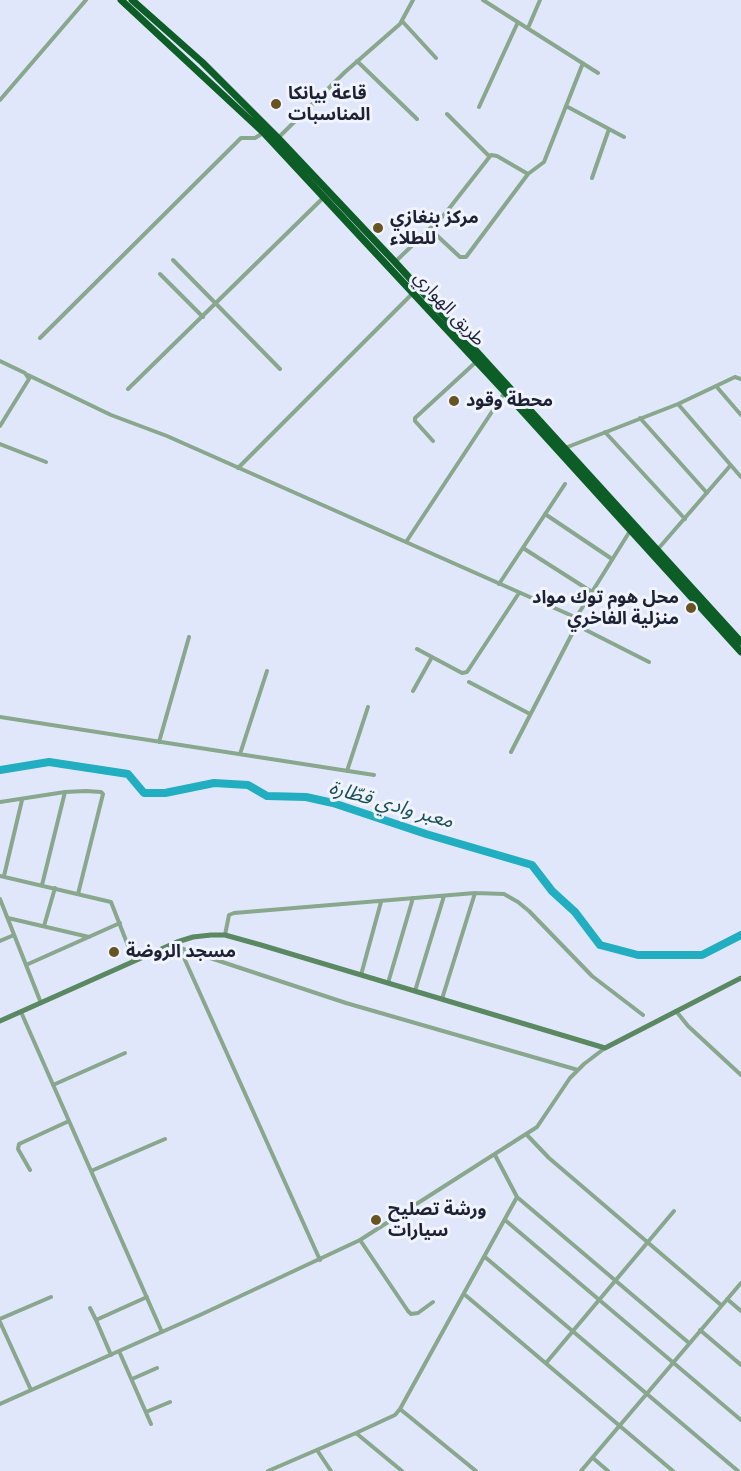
<!DOCTYPE html>
<html>
<head>
<meta charset="utf-8">
<style>
  body { margin:0 }
  canvas { display:block; background:#e0e7fa }
</style>
</head>
<body>
<canvas width="741" height="1471"></canvas>
<script>
const g = document.querySelector('canvas').getContext('2d');
g.lineJoin = 'round';
const poly = rows => new Path2D(rows.map(r => 'M' + r).join(''));
function stroke(path, color, width, dash) { g.strokeStyle = color; g.lineWidth = width; g.lineCap = dash ? 'butt' : 'round'; g.setLineDash(dash || []); g.stroke(path); }
function label(font, color, halo, rows, align = 'center') {
  g.font = font + ' "Fira Sans","Noto Sans Arabic",sans-serif'; g.lineWidth = 6; g.setLineDash([]); g.textBaseline = 'middle'; g.strokeStyle = halo; g.fillStyle = color; for (const [text, x, y, turn = 0] of rows) {
    g.save(); g.translate(x, y); g.rotate((+turn || 0) * Math.PI / 180); g.textAlign = isNaN(turn) ? turn : align; if (halo) g.strokeText(text, 0, 0); g.fillText(text, 0, 0); g.restore();
  }
}
stroke(poly([
  [0,770,49,762,128,774,144,793,165,793,214,783,248,785,267,796,306,797,333,803,426,834,532,865,552,891,575,912,600,945,638,955,702,955,741,935]
]), '#20aec0', 8);
stroke(poly([
  [483,0,598,73],
  [402,21,436,58],
  [528,28,540,0],
  [357,61,417,119],
  [0,100,86,0],
  [566,106,624,137],
  [479,107,518,22],
  [447,114,489,156],
  [279,137,345,72,400,24,413,0],
  [592,178,609,129],
  [430,229,460,257,466,257,528,174],
  [173,260,280,369],
  [395,262,444,215,491,155,497,156,528,174,544,162,583,63],
  [160,274,203,317],
  [40,338,241,138,255,138,263,133],
  [0,361,25,373,29,379,0,426],
  [28,375,111,415,167,436,577,618],
  [716,386,741,415],
  [128,389,324,197],
  [678,404,741,477],
  [640,418,707,493],
  [605,432,685,519],
  [433,441,415,421,415,418,476,362],
  [0,444,46,462],
  [565,448,678,404,735,377,741,379],
  [238,468,413,293],
  [545,514,612,559],
  [406,542,505,392],
  [523,548,592,592],
  [658,549,730,466],
  [499,584,565,484],
  [576,625,649,662],
  [417,649,462,673,467,672,519,593],
  [469,682,530,714],
  [413,691,432,657],
  [0,717,374,775],
  [159,742,189,637],
  [511,752,574,630,577,616,630,531],
  [240,754,267,671],
  [347,771,368,707],
  [0,802,65,792,86,791,101,792,103,794,78,894],
  [0,876,111,902,134,961],
  [4,876,22,800],
  [42,885,65,792],
  [0,899,41,1003],
  [8,918,89,937],
  [44,926,55,888],
  [225,935,229,915,234,913,475,893,504,894,518,902,529,911,592,976,643,1015],
  [0,941,14,935],
  [171,945,346,1003,578,1070],
  [180,949,320,1260],
  [26,965,120,923],
  [361,975,381,902],
  [388,983,413,898],
  [415,991,444,896],
  [442,999,475,893],
  [676,1011,688,1026,741,1075],
  [21,1012,162,1332],
  [53,1085,125,1053],
  [527,1135,549,1158,721,1305],
  [30,1170,18,1149,19,1144,69,1121],
  [91,1171,165,1139],
  [517,1197,689,1343],
  [505,1220,741,1420],
  [360,1240,408,1311,411,1314,418,1313,433,1302],
  [485,1257,738,1471],
  [464,1294,673,1471],
  [727,1299,741,1311],
  [90,1308,96,1320],
  [0,1319,51,1297],
  [0,1322,31,1390],
  [700,1330,741,1365],
  [119,1351,151,1424],
  [111,1355,96,1320,147,1297],
  [546,1363,674,1211],
  [132,1379,157,1368],
  [0,1404,200,1315,360,1240,537,1127,570,1078,584,1064,605,1048],
  [400,1409,476,1471],
  [146,1412,170,1402],
  [356,1433,402,1471],
  [317,1450,331,1471],
  [593,1458,608,1471],
  [268,1471,356,1433,395,1415,400,1409,517,1197,495,1155],
  [581,1471,741,1283]
]), '#89a78d', 4);
stroke(poly([
  [0,1021,177,942,193,937,211,935,225,935,261,945,605,1048,741,978]
]), '#5a8861', 5);
stroke(poly([
  [121,0,264,133,505,392,741,652],
  [132,0,202,62,278,138,395,262,741,642]
]), '#0d5d26', 7);
for (const [x, y, r, color] of [
  [276,104,6,"#675422"],
  [378,228,6,"#675422"],
  [454,401,6,"#675422"],
  [691,608,6,"#675422"],
  [114,952,6,"#675422"],
  [376,1220,6,"#675422"]
]) { const dot = new Path2D(); dot.arc(x, y, r, 0, 2 * Math.PI); g.fillStyle = color; g.fill(dot); stroke(dot, '#f1f4fe', 2); }
label('bold 18px', '#1c2233', '#f1f4fe', [
  ["قاعة بيانكا",288,94],
  ["المناسبات",288,115],
  ["مركز بنغازي",390,218],
  ["للطلاء",390,239],
  ["محطة وقود",466,401],
  ["محل هوم توك مواد",679,598,"right"],
  ["منزلية الفاخري",679,619,"right"],
  ["مسجد الروضة",126,952],
  ["ورشة تصليح",388,1210],
  ["سيارات",388,1231]
], 'left');
label('18px', '#1c2233', '#f1f4fe', [
  ["طريق الهواري",449,309,47]
]);
label('italic 20px', '#195057', '#f1f4fe', [
  ["معبر وادي قطّارة",391,805,16]
]);
</script>
</body>
</html>
